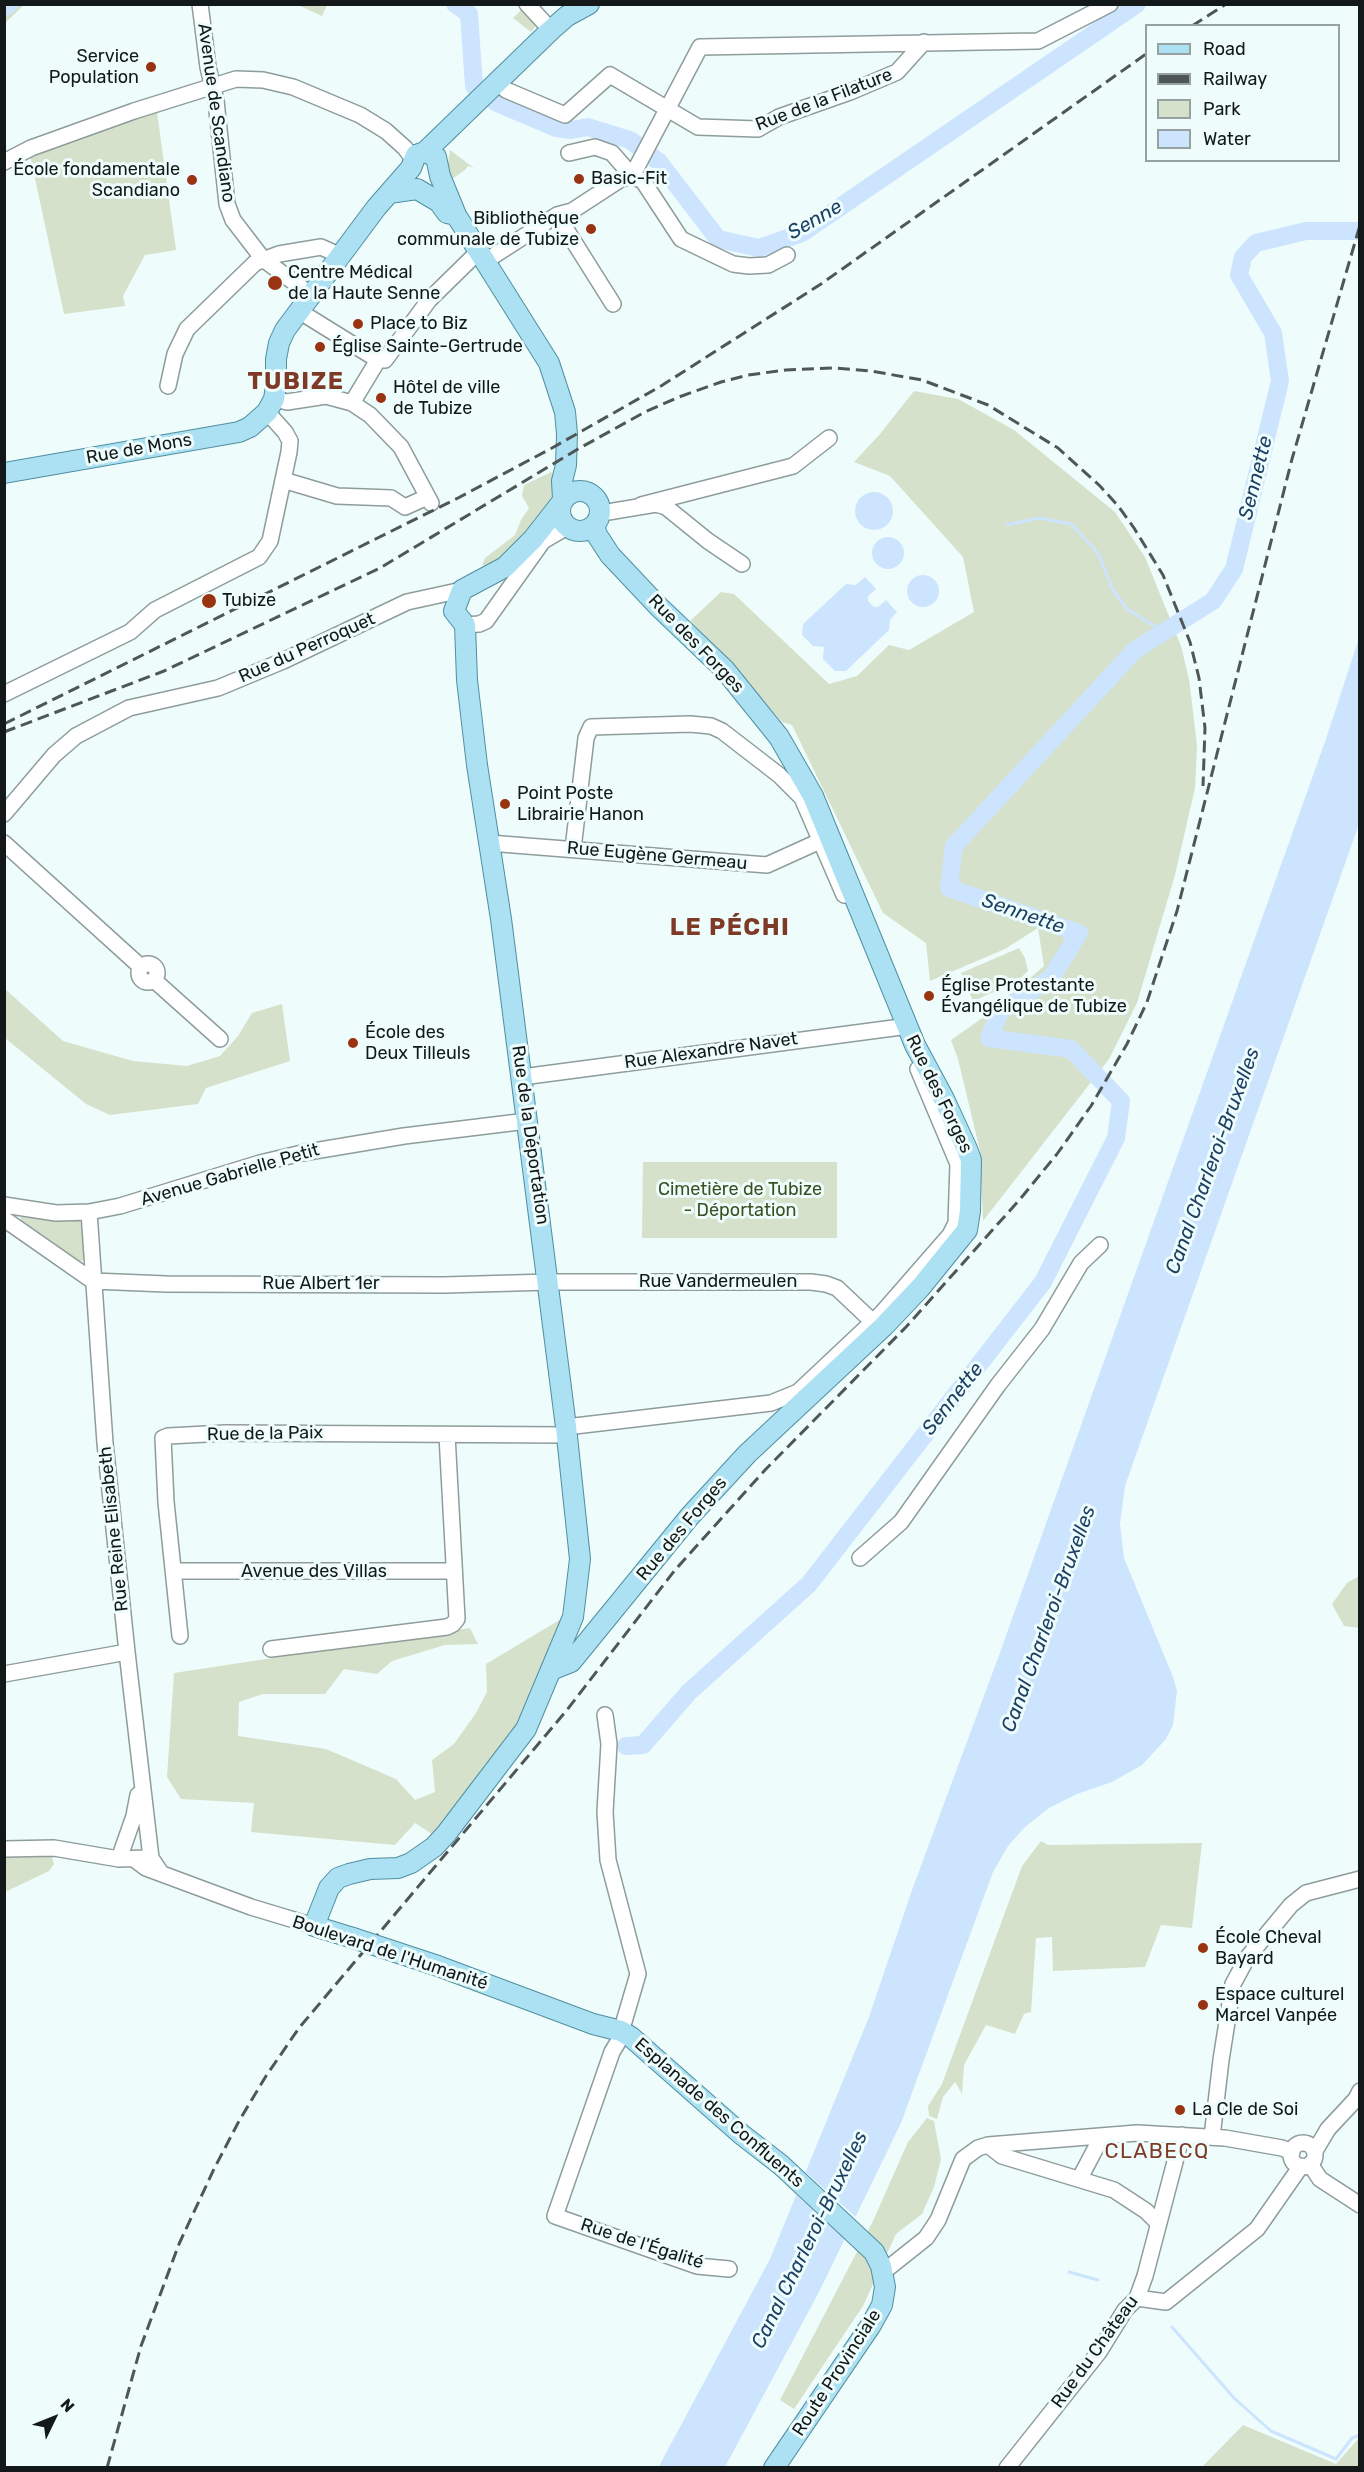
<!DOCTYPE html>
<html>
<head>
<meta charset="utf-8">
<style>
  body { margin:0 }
  #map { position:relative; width:1364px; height:2472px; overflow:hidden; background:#eefdfc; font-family:Rubik,sans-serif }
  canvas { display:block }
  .frame { position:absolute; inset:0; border:6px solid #131818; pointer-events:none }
  .legend { position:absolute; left:1145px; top:24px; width:195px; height:138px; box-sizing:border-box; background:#eefdfc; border:2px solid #96a1a1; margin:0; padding:8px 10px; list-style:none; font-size:18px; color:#131818 }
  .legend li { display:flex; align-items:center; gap:12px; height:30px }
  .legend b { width:30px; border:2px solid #96a1a1 }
  .north { position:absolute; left:24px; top:2388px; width:60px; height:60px; -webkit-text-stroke:4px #eefdfc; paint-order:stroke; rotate:47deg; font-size:16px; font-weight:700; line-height:24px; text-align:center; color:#131818 }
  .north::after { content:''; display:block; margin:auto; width:21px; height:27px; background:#131818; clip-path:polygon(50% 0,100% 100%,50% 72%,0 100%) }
</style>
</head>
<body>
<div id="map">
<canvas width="1364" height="2472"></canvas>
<div class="frame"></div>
<ul class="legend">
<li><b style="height:8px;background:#abe1f2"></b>Road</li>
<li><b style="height:8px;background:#4e5656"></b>Railway</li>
<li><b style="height:16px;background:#d5e1ca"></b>Park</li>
<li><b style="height:16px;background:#cce4fe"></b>Water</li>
</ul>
<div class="north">N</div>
</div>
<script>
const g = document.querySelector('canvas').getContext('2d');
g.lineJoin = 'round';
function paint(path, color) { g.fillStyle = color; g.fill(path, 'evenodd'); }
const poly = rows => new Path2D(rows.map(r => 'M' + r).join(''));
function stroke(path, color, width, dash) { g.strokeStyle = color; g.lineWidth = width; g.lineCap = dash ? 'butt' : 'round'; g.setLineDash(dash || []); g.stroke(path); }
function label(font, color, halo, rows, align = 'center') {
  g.font = font + ' Rubik,sans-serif'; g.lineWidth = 6; g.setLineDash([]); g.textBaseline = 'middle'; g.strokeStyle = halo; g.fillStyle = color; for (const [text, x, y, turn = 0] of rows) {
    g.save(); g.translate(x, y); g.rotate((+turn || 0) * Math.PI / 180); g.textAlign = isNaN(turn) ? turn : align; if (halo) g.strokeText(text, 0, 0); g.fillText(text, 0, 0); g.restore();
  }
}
paint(poly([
  [5,4,24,4,24,5,5,23],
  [298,5,327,4,327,5,322,16],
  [522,9,536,23,536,26,531,32,513,18],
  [157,112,176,250,145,255,123,296,125,306,64,314,30,155],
  [450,150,474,168,468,166,465,170,451,180,459,193,455,195,447,170],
  [914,391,958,399,1014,430,1115,512,1145,557,1181,646,1189,679,1197,745,1195,788,1175,875,1137,1003,1109,1059,983,1221,980,1151,958,1059,951,1040,988,1014,1044,966,1038,928,1005,949,930,981,926,943,883,913,792,725,782,722,722,653,690,621,721,592,734,594,829,684,857,676,889,645,909,650,974,612,963,557,890,476,854,462,880,434],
  [551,472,557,479,556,494,550,506,505,559,482,566,485,558,515,535,521,520,529,508,522,496,524,485],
  [1019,948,1025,958,1028,971,1015,983,973,1001,961,973],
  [4,988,63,1041,133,1061,187,1066,220,1056,238,1036,252,1013,282,1004,290,1061,206,1088,198,1104,110,1115,86,1104,5,1038],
  [643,1162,837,1162,837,1238,642,1238],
  [26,1215,79,1220,82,1225,85,1259,77,1264,20,1222,21,1217],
  [1359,1576,1359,1628,1344,1626,1332,1604,1347,1583],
  [566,1616,530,1701,509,1742,435,1836,415,1823,395,1845,251,1832,254,1803,181,1799,167,1777,174,1673,470,1628,478,1644,445,1645,392,1661,377,1674,344,1669,325,1694,263,1694,239,1702,238,1736,326,1749,396,1779,415,1800,435,1792,432,1760,454,1744,476,1713,487,1692,486,1664],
  [1041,1841,1048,1845,1202,1843,1192,1928,1161,1925,1145,1967,1053,1971,1052,1937,1036,1938,1031,2012,1024,2014,1015,2034,986,2025,964,2065,962,2094,955,2082,943,2097,937,2119,929,2116,928,2106,942,2084,1022,1866],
  [4,1854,51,1854,54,1864,49,1871,5,1892],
  [927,2118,934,2121,941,2159,934,2187,922,2214,896,2234,863,2306,794,2409,780,2400,873,2221,908,2142],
  [1243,2425,1336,2464,1359,2438,1359,2467,1202,2467]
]), '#d5e1ca');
paint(poly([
  '855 511a19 19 0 1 1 38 0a19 19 0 1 1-38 0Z',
  '872 553a16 16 0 1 1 32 0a16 16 0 1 1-32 0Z',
  '907 591a16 16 0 1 1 32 0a16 16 0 1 1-32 0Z',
  [865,577,876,589,868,596,868,601,874,607,878,607,886,600,897,612,890,620,889,630,846,671,835,671,823,659,824,647,813,646,802,635,803,624,846,584,856,585],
  [1359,638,1359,824,1125,1486,1120,1524,1124,1558,1173,1677,1177,1691,1173,1725,1166,1739,1142,1765,1112,1782,1077,1794,1049,1808,1025,1827,1008,1846,993,1872,901,2123,819,2292,725,2467,658,2468,770,2259,869,2017,912,1890,998,1658,1326,739]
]), '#cce4fe');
paint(poly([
  [803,2170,858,2219,847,2241,794,2193]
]), '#eefdfc');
stroke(poly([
  [1007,525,1039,518,1071,524,1098,553,1113,590,1127,609,1164,632],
  [1069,2272,1098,2280],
  [1172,2327,1234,2398,1271,2431,1336,2459,1352,2438,1360,2435]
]), '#cce4fe', 3);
stroke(poly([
  [455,4,469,14,474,86,497,103,556,128,571,130,588,127,630,140,659,162,718,239,759,248,802,233,1137,4],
  [4,8,9,4],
  [626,1746,643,1745,689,1692,809,1584,1043,1282,1116,1138,1121,1101,1071,1049,989,1038,1000,1012,1051,978,1079,933,949,888,954,846,1135,650,1213,601,1234,569,1280,381,1273,333,1239,275,1243,257,1256,243,1306,231,1360,231]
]), '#cce4fe', 18);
const minor = poly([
  [200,4,208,67,216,101,227,204,233,220,263,259,311,295],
  [527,4,551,30],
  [497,82,506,90,565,115,610,75,698,127,758,129,779,117,850,92,897,72,924,42],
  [569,153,595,147,612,153,632,176,700,47,1038,41,1110,4],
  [4,162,31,148,134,111,236,79,263,80,293,87,360,115,386,131,405,148,413,159],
  [557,215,613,304],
  [484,262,557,215,572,211,621,179,632,176,643,181,681,239,733,264,749,266,768,265,787,255],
  [299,311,378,360],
  [378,360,385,360,429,300,478,252],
  [168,386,175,354,187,329,255,263,279,254,321,247,341,256],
  [274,399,287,402,326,396,352,403,378,360],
  [352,403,370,415,401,447,431,503],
  [283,480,337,496,391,498,405,507,427,497],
  [641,505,793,466,829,438],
  [602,513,656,504,666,507,708,541,742,564],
  [465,625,479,624,486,621,543,541,567,527],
  [4,694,130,632,155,610,259,557,270,541,289,452,290,441,285,432,267,412],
  [4,814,54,755,76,736,129,708,218,688,283,661,407,602,462,590],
  [4,843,141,967],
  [489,843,767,865,820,841],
  [573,849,586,738,591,727,690,724,711,726,722,731,779,775,802,798,844,895],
  '139 973a9 9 0 1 1 18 0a9 9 0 1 1-18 0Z',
  [154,980,220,1039],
  [522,1077,901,1027],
  [4,1205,56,1213,89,1212,120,1206,260,1163,302,1153,404,1136,527,1121],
  [89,1212,105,1443,127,1652,151,1858,161,1873],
  [4,1219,93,1281],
  [93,1281,166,1284,444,1285,549,1282,811,1282,826,1284,837,1288,873,1322],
  [566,1427,771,1403,798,1392,882,1313,950,1235,956,1223,958,1164,918,1069],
  [860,1558,901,1522,998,1385,1042,1329,1081,1263,1100,1245],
  [175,1571,453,1571],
  [180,1636,166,1502,163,1438,168,1436,226,1433,566,1435],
  [271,1649,447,1627,453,1624,457,1619,447,1435],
  [4,1674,127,1652],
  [605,1715,609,1744,605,1812,608,1860,638,1974,618,2042,612,2052,555,2216,697,2266,729,2269],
  [4,1849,54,1848,119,1859,145,1858],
  [119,1859,134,1816,138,1795],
  [134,1859,146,1868,251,1907,314,1926],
  [1212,2137,1221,2060,1233,1984,1247,1958,1291,1905,1306,1893,1360,1879],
  '1291 2155a12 12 0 1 1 24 0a12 12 0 1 1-24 0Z',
  [988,2145,1002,2156,1114,2190,1146,2211,1158,2223],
  [1315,2151,1328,2129,1356,2099,1360,2091],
  [1310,2164,1320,2179,1360,2205],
  [1080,2178,1102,2136],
  [882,2273,926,2238,938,2220,963,2159,978,2148,988,2145,1137,2133,1225,2138,1282,2148,1292,2152],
  [1137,2298,1166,2302,1257,2229,1301,2166],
  [1007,2468,1099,2352,1125,2310,1137,2298,1145,2276,1182,2135]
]);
const major = poly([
  [425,152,551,30,567,16,589,4],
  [389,193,417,189,439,202,447,213,456,215],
  [449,204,549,363,565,412,567,434,566,465,562,481,563,499],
  [4,473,239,432,250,427,267,412,274,399,276,386,276,359,279,343,285,330,376,208,411,168,416,155,425,152,436,157,440,176,456,215],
  '560 511a20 20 0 1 1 40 0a20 20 0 1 1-40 0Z',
  [551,1670,571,1662,690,1516,747,1454,884,1326,920,1288,967,1230,970,1211,971,1160,967,1149,944,1099,915,1045,813,796,779,737,725,670,658,606,610,555,597,535,594,526],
  [353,1938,314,1926,329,1888,338,1878,349,1874,370,1869,398,1868,411,1863,434,1847,446,1834,526,1729,573,1617,580,1559,566,1427,501,919,477,765,467,680,465,625,454,611,462,590,505,567,533,539,562,502],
  [438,1966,593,2024,621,2031,631,2037,741,2134,781,2165,874,2252,881,2266,885,2287,882,2305,871,2325,774,2468]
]);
stroke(minor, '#8e9d9b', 18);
stroke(major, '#518ea0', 22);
stroke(minor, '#fff', 15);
stroke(major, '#abe1f2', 20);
stroke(poly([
  [1192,26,1226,4],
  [4,724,458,498,552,448,661,386,821,284,1146,54],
  [4,732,164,671,380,568,578,449,645,412,679,397,721,382,748,375,786,370,834,368,871,371,922,380,988,405,1058,448,1100,486,1119,507,1134,528,1163,575,1190,642,1199,678,1205,728,1203,786],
  [107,2468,141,2346,179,2244,214,2169,239,2121,266,2076,299,2028,567,1710,675,1570,765,1470,906,1327,1021,1198,1057,1154,1091,1106,1127,1044,1147,1002,1177,911,1292,459,1360,225]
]), '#4e5656', 3, [12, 6]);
const majorBridge = poly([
  [353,1938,438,1966]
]);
stroke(majorBridge, '#518ea0', 22, []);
stroke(majorBridge, '#abe1f2', 20);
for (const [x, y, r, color] of [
  [151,67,6,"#9a3311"],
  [579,179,6,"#9a3311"],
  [192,180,6,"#9a3311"],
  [591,229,6,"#9a3311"],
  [275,283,8,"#9a3311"],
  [358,324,6,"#9a3311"],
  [320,347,6,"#9a3311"],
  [381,398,6,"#9a3311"],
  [209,601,8,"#9a3311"],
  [505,804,6,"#9a3311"],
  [929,996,6,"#9a3311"],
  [353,1043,6,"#9a3311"],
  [1203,1948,6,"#9a3311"],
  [1203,2005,6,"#9a3311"],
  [1180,2110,6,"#9a3311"]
]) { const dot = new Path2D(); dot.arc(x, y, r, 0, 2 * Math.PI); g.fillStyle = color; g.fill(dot); stroke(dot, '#eefdfc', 2); }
label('18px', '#131818', '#eefdfc', [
  ["Service",139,57,"right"],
  ["Population",139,78,"right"],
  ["École fondamentale",180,170,"right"],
  ["Scandiano",180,191,"right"],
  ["Basic-Fit",591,179],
  ["Bibliothèque",579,219,"right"],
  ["communale de Tubize",579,240,"right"],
  ["Centre Médical",288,273],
  ["de la Haute Senne",288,294],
  ["Place to Biz",370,324],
  ["Église Sainte-Gertrude",332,347],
  ["Hôtel de ville",393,388],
  ["de Tubize",393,409],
  ["Tubize",222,601],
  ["Point Poste",517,794],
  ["Librairie Hanon",517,815],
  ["Église Protestante",941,986],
  ["Évangélique de Tubize",941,1007],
  ["École des",365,1033],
  ["Deux Tilleuls",365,1054],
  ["École Cheval",1215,1938],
  ["Bayard",1215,1959],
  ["Espace culturel",1215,1995],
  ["Marcel Vanpée",1215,2016],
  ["La Cle de Soi",1192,2110]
], 'left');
label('18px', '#131818', '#eefdfc', [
  ["Rue de la Filature",824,100,-21],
  ["Avenue de Scandiano",216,113,82],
  ["Rue de Mons",139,449,-10],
  ["Rue des Forges",696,644,46],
  ["Rue du Perroquet",307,648,-24],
  ["Rue Eugène Germeau",657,856,5],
  ["Rue Alexandre Navet",711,1051,-8],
  ["Rue des Forges",939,1094,64],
  ["Rue de la Déportation",530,1135,82],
  ["Avenue Gabrielle Petit",230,1175,-16],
  ["Rue Vandermeulen",718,1282],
  ["Rue Albert 1er",321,1284],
  ["Rue de la Paix",265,1434,-1],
  ["Rue Reine Elisabeth",114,1529,-96],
  ["Rue des Forges",682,1529,-50],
  ["Avenue des Villas",314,1572],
  ["Boulevard de l'Humanité",390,1953,18],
  ["Esplanade des Confluents",719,2113,41],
  ["Rue de l'Égalité",642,2244,18],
  ["Rue du Château",1095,2352,-54],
  ["Route Provinciale",837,2373,-57]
]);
label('18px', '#3b4f21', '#eefdfc', [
  ["Cimetière de Tubize",740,1190],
  ["- Déportation",740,1211]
]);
label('italic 20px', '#1e4064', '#eefdfc', [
  ["Senne",815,220,-30],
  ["Sennette",1256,478,-76],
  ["Sennette",1023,914,19],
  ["Canal Charleroi-Bruxelles",1213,1161,-70],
  ["Sennette",953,1399,-52],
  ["Canal Charleroi-Bruxelles",1049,1619,-70],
  ["Canal Charleroi-Bruxelles",810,2240,-64]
]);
g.letterSpacing = '1.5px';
label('21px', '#7e3a26', '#eefdfc', [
  ["CLABECQ",1157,2152]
]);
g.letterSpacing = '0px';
g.letterSpacing = '1.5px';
label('bold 24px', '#7e3a26', '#eefdfc', [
  ["TUBIZE",296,382],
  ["LE PÉCHI",730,928]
]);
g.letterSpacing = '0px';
</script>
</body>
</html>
